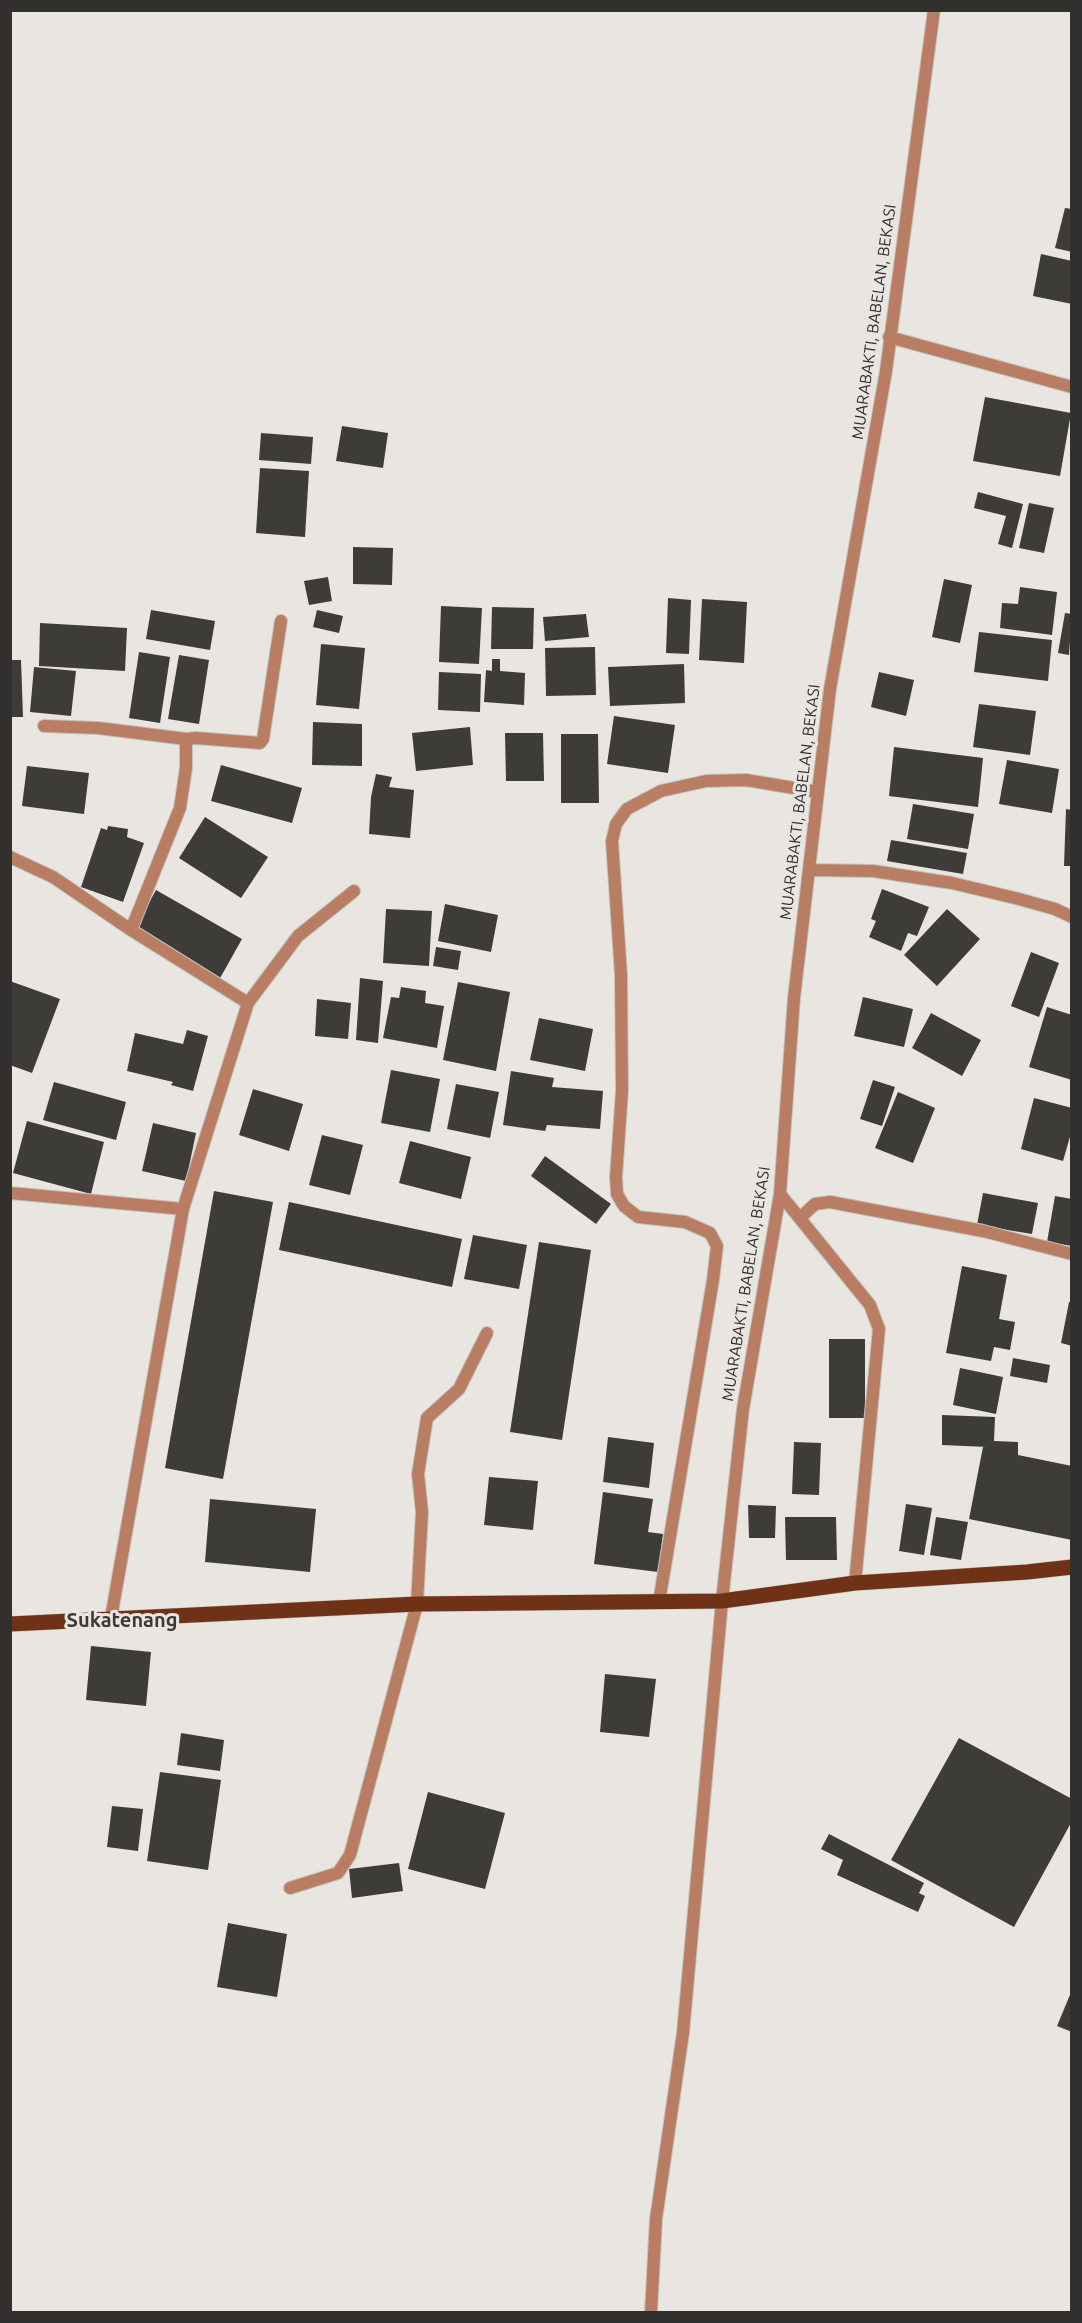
<!DOCTYPE html>
<html>
<head>
<meta charset="utf-8">
<style>
  body { margin:0 }
  #map { position:relative; width:1082px; height:2323px; overflow:hidden; background:#e9e6e2; font-family:Ubuntu,sans-serif }
  canvas { display:block }
  .frame { position:absolute; inset:0; border:12px solid #31302f; pointer-events:none }
</style>
</head>
<body>
<div id="map">
<canvas width="1082" height="2323"></canvas>
<div class="frame"></div>
</div>
<script>
const g = document.querySelector('canvas').getContext('2d');
g.lineJoin = 'round';
function paint(path, color) { g.fillStyle = color; g.fill(path, 'evenodd'); }
const poly = rows => new Path2D(rows.map(r => 'M' + r).join(''));
function stroke(path, color, width, dash) { g.strokeStyle = color; g.lineWidth = width; g.lineCap = dash ? 'butt' : 'round'; g.setLineDash(dash || []); g.stroke(path); }
function label(font, color, halo, rows, align = 'center') {
  g.font = font + ' Ubuntu,sans-serif'; g.lineWidth = 6; g.setLineDash([]); g.textBaseline = 'middle'; g.strokeStyle = halo; g.fillStyle = color; for (const [text, x, y, turn = 0] of rows) {
    g.save(); g.translate(x, y); g.rotate((+turn || 0) * Math.PI / 180); g.textAlign = isNaN(turn) ? turn : align; if (halo) g.strokeText(text, 0, 0); g.fillText(text, 0, 0); g.restore();
  }
}
paint(poly([
  [1065,208,1072,209,1072,252,1055,248],
  [1041,254,1072,261,1072,304,1033,296],
  [985,397,1071,413,1060,476,973,461],
  [342,426,388,433,383,468,336,461],
  [261,433,313,437,311,464,259,460],
  [260,468,309,471,305,537,256,533],
  [978,492,1023,504,1012,548,998,544,1006,516,974,508],
  [1029,503,1054,508,1044,553,1019,548],
  [353,547,393,548,392,585,353,584],
  [328,577,332,601,309,605,304,581],
  [944,579,972,585,960,643,932,637],
  [1020,587,1057,592,1052,635,1000,628,1002,603,1018,604],
  [668,598,691,600,689,654,666,653],
  [702,599,747,602,744,663,699,660],
  [441,606,482,608,479,664,439,662],
  [492,607,534,608,533,649,491,649],
  [151,610,215,621,210,650,146,639],
  [317,610,343,616,339,633,313,627],
  [1065,613,1072,614,1069,655,1058,653],
  [586,614,589,637,545,641,543,617],
  [40,623,127,628,125,671,39,666],
  [979,632,1052,640,1048,681,974,672],
  [321,644,365,648,359,709,316,705],
  [595,647,596,695,546,696,545,648],
  [139,652,170,657,160,723,129,718],
  [179,655,209,660,199,724,168,719],
  [492,659,500,659,500,671,525,673,524,705,484,702,486,670,492,671],
  [10,660,21,660,23,717,10,717],
  [684,664,685,703,610,706,608,667],
  [34,667,76,671,71,716,30,712],
  [439,672,481,674,480,712,438,710],
  [879,672,914,680,906,716,871,707],
  [979,704,1036,711,1030,755,973,747],
  [614,716,675,725,668,773,607,764],
  [313,722,362,724,362,766,312,765],
  [470,727,473,765,416,771,412,733],
  [505,733,543,733,544,781,506,781],
  [561,734,598,734,599,803,561,803],
  [894,747,983,758,978,807,889,796],
  [1007,760,1059,769,1052,813,999,804],
  [221,765,302,788,292,823,211,801],
  [27,766,89,773,84,814,22,806],
  [376,774,392,777,389,787,414,790,410,838,369,834,371,797],
  [913,804,974,814,968,849,907,839],
  [1066,809,1072,810,1072,866,1064,866],
  [205,817,268,857,241,898,179,858],
  [108,826,128,829,127,837,144,843,123,902,81,887,101,828,107,830],
  [891,840,967,853,963,874,887,861],
  [882,889,929,907,917,936,908,933,901,951,869,937,876,921,871,919],
  [156,890,242,939,219,980,133,931],
  [445,904,498,915,491,952,438,941],
  [386,909,432,911,429,966,383,963],
  [947,909,980,939,937,986,904,955],
  [436,947,461,951,458,970,433,966],
  [1031,952,1059,963,1039,1017,1011,1006],
  [360,978,383,981,378,1043,356,1040],
  [10,981,60,999,32,1073,10,1065],
  [458,982,510,992,496,1071,443,1060],
  [401,987,426,991,425,1003,444,1006,437,1048,383,1038,391,997,399,998],
  [863,997,913,1009,904,1047,854,1036],
  [317,999,351,1003,348,1039,315,1036],
  [1047,1007,1072,1015,1072,1080,1029,1067],
  [931,1013,981,1040,962,1076,912,1048],
  [539,1018,593,1029,585,1071,530,1060],
  [187,1030,208,1036,193,1091,171,1085,173,1082,127,1071,135,1033,183,1044],
  [391,1070,440,1079,430,1132,381,1123],
  [511,1071,554,1078,552,1087,603,1091,600,1129,547,1125,545,1131,503,1125],
  [873,1080,895,1087,882,1126,860,1119],
  [54,1082,126,1102,116,1140,43,1120],
  [456,1084,499,1092,490,1138,447,1129],
  [253,1089,303,1104,289,1151,239,1135],
  [898,1092,935,1108,913,1163,875,1148],
  [1034,1098,1072,1108,1072,1130,1063,1161,1021,1149],
  [27,1121,104,1142,91,1194,13,1173],
  [153,1123,196,1133,186,1181,142,1171],
  [322,1135,363,1145,350,1195,309,1185],
  [410,1141,471,1157,461,1199,399,1183],
  [545,1156,611,1204,596,1224,531,1176],
  [214,1191,273,1202,223,1479,165,1468],
  [983,1193,1038,1203,1032,1234,977,1225],
  [1055,1196,1072,1199,1072,1246,1047,1242],
  [289,1202,462,1239,452,1287,279,1250],
  [473,1235,527,1245,519,1289,464,1279],
  [539,1242,591,1250,562,1440,510,1432],
  [962,1266,1007,1275,999,1319,1015,1322,1010,1350,994,1347,991,1361,946,1353],
  [1069,1302,1072,1302,1072,1346,1061,1343],
  [829,1339,865,1339,865,1418,829,1418],
  [1013,1358,1050,1365,1047,1383,1010,1376],
  [960,1368,1003,1377,996,1414,953,1405],
  [942,1415,995,1417,994,1441,1018,1442,1018,1455,1072,1466,1072,1540,969,1519,983,1447,987,1447,942,1445],
  [608,1437,654,1443,649,1488,603,1482],
  [794,1442,821,1443,819,1495,792,1494],
  [489,1477,538,1481,533,1530,484,1525],
  [603,1492,653,1499,648,1532,663,1534,658,1572,594,1564],
  [210,1499,316,1509,310,1572,205,1562],
  [906,1504,932,1508,924,1555,899,1551],
  [748,1505,776,1506,775,1538,749,1538],
  [785,1517,836,1517,837,1560,786,1560],
  [936,1517,968,1522,961,1560,930,1555],
  [91,1646,151,1652,146,1706,86,1700],
  [605,1674,656,1679,649,1737,600,1732],
  [181,1733,224,1740,220,1771,177,1765],
  [959,1738,1072,1799,1072,1821,1014,1927,891,1860],
  [160,1772,221,1780,208,1870,147,1861],
  [428,1792,505,1813,485,1889,408,1869],
  [112,1806,143,1809,138,1851,107,1847],
  [829,1834,924,1883,919,1893,925,1896,918,1912,837,1875,843,1860,821,1849],
  [399,1863,403,1891,352,1898,349,1869],
  [228,1923,287,1934,277,1997,217,1987],
  [1072,1990,1072,2032,1057,2026]
]), '#3e3c38');
const lane = poly([
  [417,1604,422,1512,418,1474,427,1418,459,1389,487,1333]
]);
const street = poly([
  [889,337,1072,387],
  [44,726,98,728,186,739],
  [10,857,53,877,131,930,248,1003,183,1209],
  [809,870,873,871,952,883,1019,899,1055,909,1072,917],
  [131,930,180,808,186,768,186,739,196,738,260,743,263,739,281,621],
  [248,1003,298,936,354,891],
  [10,1193,183,1209,111,1618],
  [780,1194,870,1305,879,1329,855,1583],
  [800,1218,815,1204,830,1202,983,1231,1072,1254],
  [659,1602,713,1280,717,1246,710,1233,685,1222,638,1217,624,1206,617,1194,616,1177,622,1091,621,975,612,841,616,824,627,809,661,791,706,781,746,780,818,792],
  [290,1888,338,1873,350,1855,417,1604],
  [651,2312,656,2219,683,2033,722,1601,743,1409,780,1194,794,998,830,689,886,371,934,10]
]);
const primary = poly([
  [10,1624,417,1604,722,1601,855,1583,1027,1572,1072,1567]
]);
stroke(lane, '#c4c2be', 14);
stroke(street, '#c4c2be', 14);
stroke(primary, '#c4c2be', 16);
stroke(lane, '#b97d64', 12);
stroke(street, '#b97d64', 12);
stroke(primary, '#6f3217', 15);
label('16px', '#31302f', '#e9e6e2', [
  ["MUARABAKTI, BABELAN, BEKASI",874,322,-82],
  ["MUARABAKTI, BABELAN, BEKASI",800,802,-83],
  ["MUARABAKTI, BABELAN, BEKASI",746,1284,-81]
]);
label('bold 20px', '#3c3a36', '#e9e6e2', [
  ["Sukatenang",122,1620]
]);
</script>
</body>
</html>
